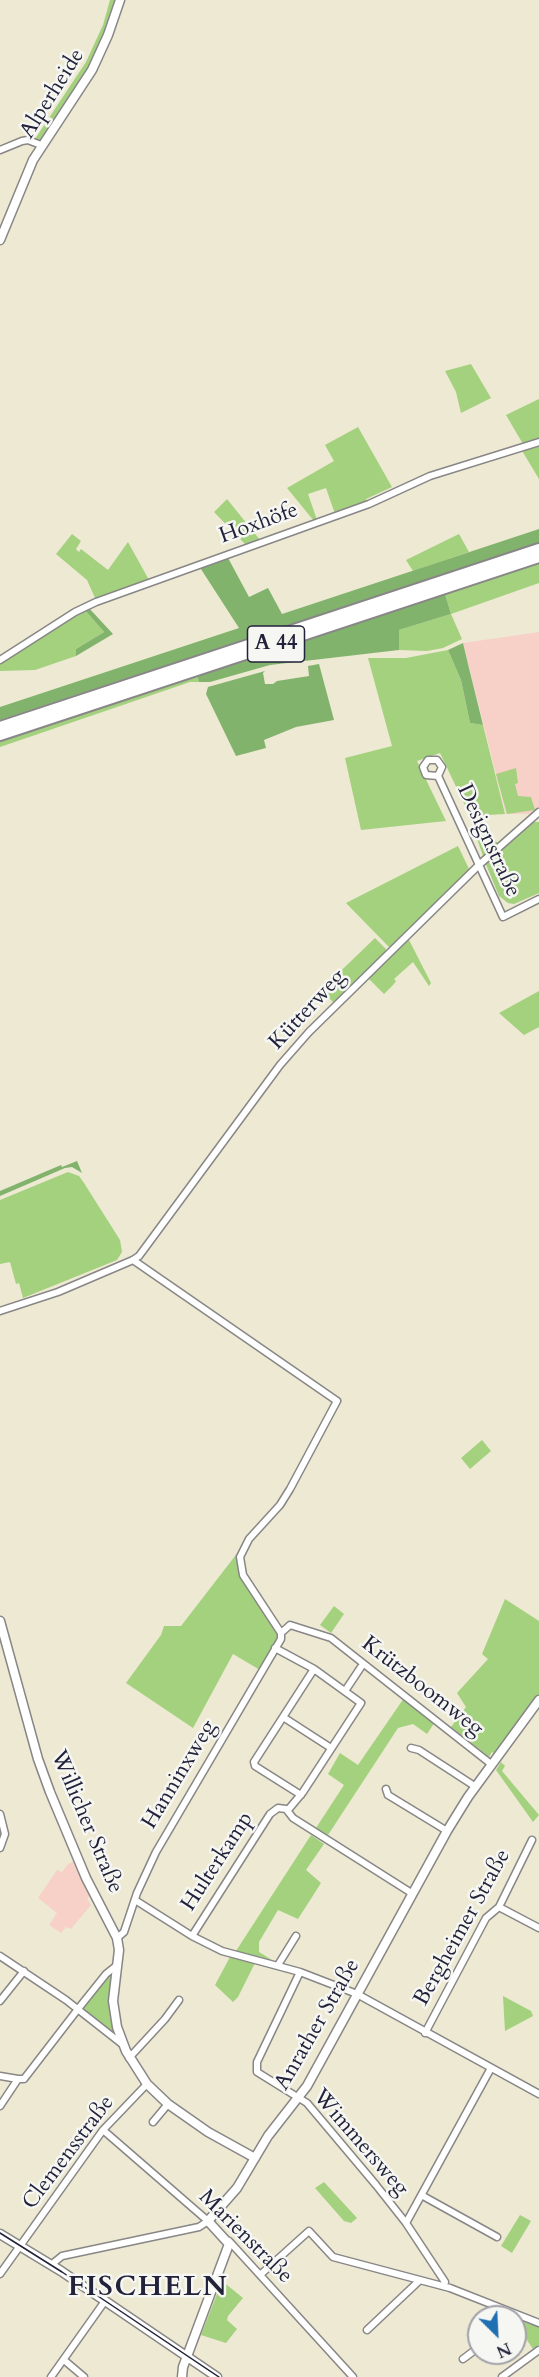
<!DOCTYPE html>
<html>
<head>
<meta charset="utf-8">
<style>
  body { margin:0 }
  #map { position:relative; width:539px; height:2377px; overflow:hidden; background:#ede9d2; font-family:Cardo,serif }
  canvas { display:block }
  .north { position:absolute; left:467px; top:2305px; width:60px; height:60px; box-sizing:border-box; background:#f6f6f2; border:2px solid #a1a1a9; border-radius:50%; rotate:156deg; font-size:16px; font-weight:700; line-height:24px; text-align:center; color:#22223b }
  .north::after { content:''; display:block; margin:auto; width:21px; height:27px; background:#1f6fb2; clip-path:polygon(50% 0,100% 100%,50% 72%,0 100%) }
</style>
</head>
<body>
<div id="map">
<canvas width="539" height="2377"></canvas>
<div class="north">N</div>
</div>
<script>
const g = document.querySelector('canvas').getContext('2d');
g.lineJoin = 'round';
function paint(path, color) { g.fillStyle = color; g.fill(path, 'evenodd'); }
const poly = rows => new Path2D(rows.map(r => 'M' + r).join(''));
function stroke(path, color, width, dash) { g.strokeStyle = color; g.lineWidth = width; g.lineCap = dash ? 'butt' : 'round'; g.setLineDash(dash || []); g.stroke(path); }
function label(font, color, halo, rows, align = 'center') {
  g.font = font + ' Cardo,serif'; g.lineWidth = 5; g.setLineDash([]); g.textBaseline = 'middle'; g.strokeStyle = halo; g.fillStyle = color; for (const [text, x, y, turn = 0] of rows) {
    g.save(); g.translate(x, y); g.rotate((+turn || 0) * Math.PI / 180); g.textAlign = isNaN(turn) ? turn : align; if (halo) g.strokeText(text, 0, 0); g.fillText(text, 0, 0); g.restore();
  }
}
paint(poly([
  [539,632,539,814,506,814,463,643],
  [76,1860,93,1895,87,1898,91,1905,71,1929,66,1927,61,1933,49,1925,57,1913,38,1898,57,1870,62,1872,68,1864]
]), '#f7d1c8');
paint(poly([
  [110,0,118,0,115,9,87,73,41,140,35,139,86,62,103,25],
  [471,364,491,398,461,413,456,392,445,371],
  [539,399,539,441,523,444,506,415],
  [358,427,392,487,366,499,368,503,335,514,326,488,308,494,317,520,314,521,287,488,334,461,325,445],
  [539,444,539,479,521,449],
  [227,499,260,540,246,545,214,512],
  [72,534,81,541,76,549,79,552,81,549,108,570,128,542,149,580,96,600,87,580,56,554],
  [459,534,469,552,413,571,406,560],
  [539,563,539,583,451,614,462,639,443,648,427,651,399,650,399,630,451,614,445,594],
  [84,609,104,632,76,649,76,656,35,670,0,671,0,661],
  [448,650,461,680,470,723,483,725,505,814,470,816,440,753,417,761,446,821,361,830,345,758,392,746,368,658,406,658],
  [197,675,199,682,190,682,0,747,0,741],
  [516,768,518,783,515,784,518,796,531,797,535,810,507,814,496,774],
  [478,817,499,845,484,859,470,818],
  [529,822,539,822,539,893,514,904,508,903,499,896,485,862],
  [458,846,470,871,392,947,389,947,346,903],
  [471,875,408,938,431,983,429,986,413,962,394,979,396,981,394,984,384,994,367,977,340,1003,340,1006,339,1002,341,1000],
  [375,938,386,949,385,955,334,1003,321,990],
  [539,991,539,1027,524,1035,499,1013],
  [68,1172,79,1176,84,1183,120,1240,122,1252,117,1260,23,1298,19,1283,16,1284,10,1262,0,1264,0,1200],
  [482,1440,491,1451,470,1469,461,1458],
  [242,1547,237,1558,241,1575,279,1634,278,1639,260,1670,233,1654,193,1728,126,1683,161,1635,164,1626,181,1626],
  [505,1599,539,1621,539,1697,496,1755,492,1752,489,1757,451,1727,466,1707,457,1693,488,1659,482,1654],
  [334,1606,344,1614,331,1633,320,1625],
  [404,1698,435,1722,427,1734,413,1724,398,1728,328,1835,316,1828,344,1785,328,1774,340,1753,358,1765],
  [501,1762,505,1766,502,1771,539,1815,533,1822,496,1770],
  [311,1835,324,1844,306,1870,321,1883,298,1919,278,1910,259,1942,259,1952,272,1960,236,1951],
  [230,1957,255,1963,238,1997,233,2002,215,1985],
  [108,1975,112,1977,114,2034,81,2008],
  [503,1996,531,2011,533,2016,505,2031],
  [324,2182,357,2218,351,2223,344,2221,315,2188],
  [520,2215,531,2221,512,2253,501,2246],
  [222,2281,243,2298,228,2316,227,2320,237,2329,226,2343,201,2335],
  [521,2321,539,2327,539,2345,533,2349,516,2324]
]), '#a3d17e');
paint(poly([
  [539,529,539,543,0,720,0,707,239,628,199,566,227,556,249,597,268,588,282,614],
  [445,594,451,614,399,630,399,650,270,665,210,682,199,682,197,675],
  [88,607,113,634,76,656,76,649,104,632,84,609],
  [463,643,468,664,483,725,470,723,461,680,448,650],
  [319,664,334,720,296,727,264,740,266,748,236,756,206,694,208,687,265,671,263,673,265,684,273,684,277,681,309,676,308,666],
  [77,1161,82,1173,72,1167,65,1168,0,1196,0,1191,61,1165,62,1167]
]), '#82b36d');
const street = poly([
  [0,150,22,141,28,140,41,145],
  [0,660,75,612,96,602,369,504,430,476,539,442],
  [438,776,426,775,423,767,428,760,437,760,442,767,438,776,503,917,539,899],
  [133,1260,337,1401,290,1489,280,1505,249,1539,240,1557,243,1575,281,1633],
  [0,1311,58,1292,133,1260,139,1256,280,1065,309,1032,480,864,539,812],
  [275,1648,314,1669,361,1703,303,1792,288,1810],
  [345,1691,361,1667],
  [283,1717,331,1748],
  [411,1748,419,1750,476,1787],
  [386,1789,388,1795,447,1831],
  [301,1795,255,1766,254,1762,314,1669],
  [0,1814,5,1834,0,1848],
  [135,1900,192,1936,222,1951,300,1972,357,1994,539,2094],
  [499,1907,539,1928],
  [192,1936,270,1814,278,1808,286,1809,293,1818,413,1894],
  [117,1938,124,1932,137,1893,156,1852,281,1639,281,1633,290,1625,331,1638,491,1764],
  [0,1956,66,2000,122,2044],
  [278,1965,296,1936],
  [300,1972,257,2062,257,2072,307,2103,376,2185,406,2223,445,2282],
  [0,2001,24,1971],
  [425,2033,486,1918,499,1907,532,1840],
  [129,2058,165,2019,179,2000],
  [0,2076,18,2079],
  [0,2106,18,2079,24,2079,78,2009,106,1974,116,1966],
  [153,2122,168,2104],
  [423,2196,497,2237],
  [406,2223,491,2068],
  [229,2241,353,2377],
  [51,2265,62,2256,199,2227,208,2221,103,2130],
  [0,2274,103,2130,147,2084],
  [260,2275,309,2231,333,2257,450,2288,539,2323],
  [367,2330,419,2281],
  [463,2359,479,2347],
  [64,2360,84,2377],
  [51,2377,105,2301],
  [502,2377,539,2350]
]);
const secondary = poly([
  [0,240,33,160,92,70,108,35,120,0],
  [0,1621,38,1759,50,1792,86,1878,117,1938,119,1950,113,2001,117,2027,126,2051,147,2084,168,2104,208,2132,255,2158],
  [0,2234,61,2271,217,2377],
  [182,2377,183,2367,229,2244,208,2221,237,2188,268,2136,307,2086,447,1831,468,1797,539,1700]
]);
const highway = poly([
  [0,727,539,549],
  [0,735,539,557]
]);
stroke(street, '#888686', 9);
stroke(secondary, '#888686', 11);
stroke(highway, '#888686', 14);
stroke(street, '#fff', 6);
stroke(secondary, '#fff', 8);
stroke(highway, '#fff', 10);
stroke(poly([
  [0,2233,62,2272,219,2377]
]), '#22223b', 1.5);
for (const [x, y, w] of [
  [276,644,57]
]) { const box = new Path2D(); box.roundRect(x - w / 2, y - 18, w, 36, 4.5); g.fillStyle = '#f6f6f2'; g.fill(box); stroke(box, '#22223b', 1.5); }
label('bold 21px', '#22223b', null, [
  ["A 44",276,644]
]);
label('22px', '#22223b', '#f6f6f2', [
  ["Alperheide",53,94,-58],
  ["Hoxhöfe",259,524,-20],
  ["Designstraße",488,841,65],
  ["Kütterweg",308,1010,-47],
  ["Krützboomweg",422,1687,38],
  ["Hanninxweg",180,1775,-59],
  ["Willicher Straße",86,1822,67],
  ["Hulterkamp",218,1862,-57],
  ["Bergheimer Straße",463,1928,-61],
  ["Anrather Straße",318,2025,-60],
  ["Wimmersweg",360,2143,49],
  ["Clemensstraße",69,2153,-53],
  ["Marienstraße",245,2237,45]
]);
g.letterSpacing = '1.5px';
label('bold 28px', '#22223b', '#f6f6f2', [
  ["FISCHELN",148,2289]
]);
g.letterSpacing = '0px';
</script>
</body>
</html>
